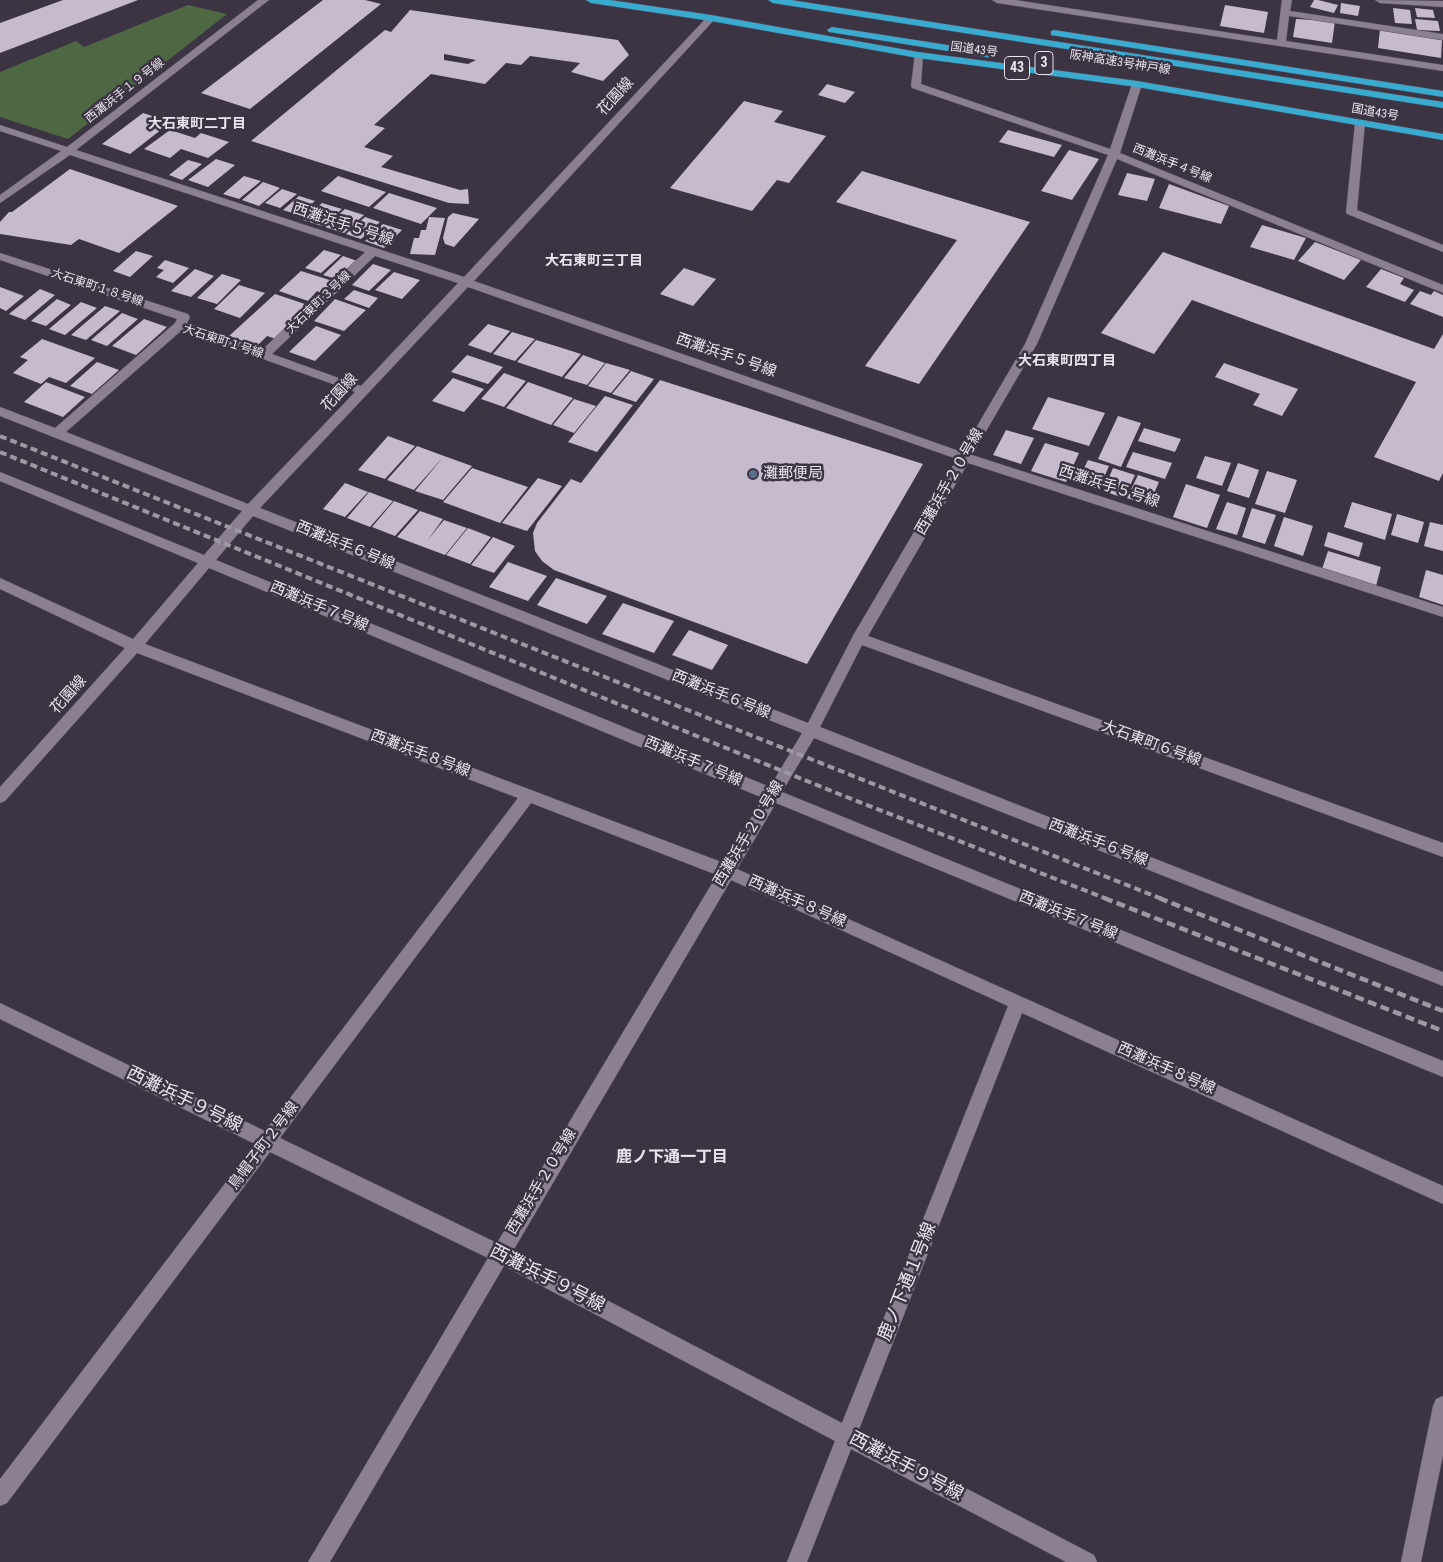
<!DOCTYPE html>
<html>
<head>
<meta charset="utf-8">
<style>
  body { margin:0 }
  canvas { display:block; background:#3c3343 }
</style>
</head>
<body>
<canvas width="1443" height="1562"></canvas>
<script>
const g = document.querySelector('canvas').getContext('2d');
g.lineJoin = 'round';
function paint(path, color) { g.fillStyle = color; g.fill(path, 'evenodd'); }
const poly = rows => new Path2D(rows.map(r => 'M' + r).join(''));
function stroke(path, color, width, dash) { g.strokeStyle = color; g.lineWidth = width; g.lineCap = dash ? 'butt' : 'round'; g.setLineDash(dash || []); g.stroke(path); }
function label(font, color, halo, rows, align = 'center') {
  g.font = font + ' "Roboto Condensed","Noto Sans JP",sans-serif'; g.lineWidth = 5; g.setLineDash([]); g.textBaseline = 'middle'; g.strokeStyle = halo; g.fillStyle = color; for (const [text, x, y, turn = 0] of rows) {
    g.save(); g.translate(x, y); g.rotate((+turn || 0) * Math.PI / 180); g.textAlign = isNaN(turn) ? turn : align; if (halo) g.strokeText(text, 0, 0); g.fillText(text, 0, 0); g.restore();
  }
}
paint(poly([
  [188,5,227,14,68,139,0,117,0,72,76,41,84,47]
]), '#4d6842');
paint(poly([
  [63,0,138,0,0,53,0,23],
  [323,0,365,0,381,4,250,109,201,93],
  [1314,0,1318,0,1338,5,1334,13,1310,7],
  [1341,3,1360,6,1358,16,1340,13],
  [1225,5,1268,12,1264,33,1220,26],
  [1393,8,1410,10,1412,24,1395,23],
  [1415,8,1433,10,1435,18,1417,17],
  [410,10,618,40,629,55,603,81,571,72,580,63,530,56,521,65,506,63,485,84,431,74,374,125,385,128,364,147,393,156,381,167,460,190,468,189,469,204,449,203,251,141,385,30,391,32],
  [444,54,476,60,468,64,444,60],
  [1296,19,1335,21,1332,43,1293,37],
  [1415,19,1438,21,1440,31,1417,30],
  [1380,29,1442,39,1441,58,1378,48],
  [827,84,855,92,845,103,818,95],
  [744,101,783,111,774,122,826,136,789,183,777,180,752,211,670,188],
  [143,113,171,122,130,154,102,144],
  [170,130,195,138,201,133,229,142,208,158,181,149,170,158,144,149],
  [1008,130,1062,145,1054,157,999,142],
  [1069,150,1099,159,1072,200,1041,191],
  [216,159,235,165,208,187,188,180],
  [188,160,202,164,182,180,169,175],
  [70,169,178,206,119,253,79,239,71,245,0,234,0,222,9,212,12,212],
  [862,171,1030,222,919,384,865,366,957,240,836,202],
  [1127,173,1155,179,1147,201,1118,195],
  [244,176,261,181,239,199,223,194],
  [338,176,386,192,369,207,321,191],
  [263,182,280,188,259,206,242,200],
  [1169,184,1229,206,1221,224,1159,208],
  [282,189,297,194,280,208,265,203],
  [389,193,437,208,421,224,373,208],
  [299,196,315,201,299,215,283,210],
  [322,203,342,209,322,226,303,220],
  [345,209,364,215,344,233,325,227],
  [453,213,479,219,454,247,445,244,443,238,448,217],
  [365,217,380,222,361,239,346,234],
  [429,217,445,218,435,255,410,254,414,238,419,238,421,230,426,230],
  [383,224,402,230,384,248,365,241],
  [1262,225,1306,238,1294,260,1250,247],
  [1315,242,1361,260,1344,280,1298,261],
  [324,250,341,255,321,273,305,268],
  [136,251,153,256,130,277,113,271],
  [1163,252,1434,349,1443,334,1443,473,1439,481,1374,457,1416,382,1192,300,1154,354,1101,333],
  [343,256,360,262,340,280,323,275],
  [165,260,189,268,173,283,156,277,164,270,157,268],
  [373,264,391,270,369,291,352,285],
  [684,268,716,279,693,306,660,294],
  [195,269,214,276,191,297,171,291],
  [1381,269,1404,278,1400,284,1414,290,1405,302,1366,287],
  [301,271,336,282,324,294,317,291,308,301,279,291],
  [394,272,420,280,402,299,375,290],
  [222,274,241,280,217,304,197,298],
  [239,285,265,293,240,318,214,309],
  [0,287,24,296,6,311,0,308],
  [40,289,55,295,25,320,9,314],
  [354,290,378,298,369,308,344,299],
  [1420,291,1431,295,1434,291,1443,295,1443,317,1410,304],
  [275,294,311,306,276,339,267,336,257,346,229,336],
  [57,299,71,305,46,326,31,321],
  [335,299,366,310,344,331,314,321],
  [81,302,97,308,65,335,49,329],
  [105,306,120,311,86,340,71,335],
  [122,313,138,319,107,346,91,340],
  [144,319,167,327,136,355,112,346],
  [488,324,510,331,491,353,468,345],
  [316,326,341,335,315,361,289,352],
  [512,332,535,339,515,361,493,354],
  [42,339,95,358,66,383,49,377,41,384,13,373,28,360,20,357],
  [536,340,559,347,581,354,562,377,517,362],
  [467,355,503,367,488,384,451,372],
  [583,355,605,363,587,385,564,378],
  [97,362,119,370,92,394,70,386],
  [606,363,630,370,611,393,588,386],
  [1224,363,1298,389,1282,416,1253,405,1260,394,1215,377],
  [631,371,654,379,636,402,612,394],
  [504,373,526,381,504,407,481,399],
  [453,378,484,389,464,412,432,401],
  [660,380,923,464,807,664,554,570,542,561,535,551,533,533,537,523,571,479,581,483],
  [46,382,85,397,63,417,24,402],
  [528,382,573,398,551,425,506,408],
  [605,396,633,405,597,452,568,442],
  [1048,397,1105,413,1089,446,1032,429],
  [574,399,596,406,574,433,553,425],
  [1118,416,1141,423,1121,467,1098,459],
  [1144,428,1181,439,1175,452,1138,441],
  [1006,430,1034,438,1021,464,993,455],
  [388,436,415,446,385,479,358,470],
  [1045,443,1079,453,1066,482,1031,471],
  [417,446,444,456,414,490,387,480],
  [1133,452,1172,463,1165,479,1126,467],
  [444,456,472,466,443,500,415,491],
  [1205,456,1231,463,1222,486,1196,478],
  [1088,460,1109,466,1099,489,1077,483],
  [1238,463,1259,470,1249,498,1227,491],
  [472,468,528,487,500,523,443,502],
  [1113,468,1135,475,1124,498,1103,491],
  [1267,471,1297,480,1285,513,1255,504],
  [1138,475,1159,482,1149,505,1127,498],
  [538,478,562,486,527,531,502,523],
  [345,483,368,492,345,517,323,509],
  [1186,484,1220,495,1207,528,1173,517],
  [369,492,393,501,370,527,347,518],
  [394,501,418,510,395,536,372,527],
  [1227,502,1246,508,1237,535,1216,529],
  [1352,502,1392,514,1385,540,1344,527],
  [1252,508,1276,515,1265,544,1242,537],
  [420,511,443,519,427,541,444,520,467,528,445,555,397,537],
  [1397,514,1424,522,1418,543,1391,535],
  [1284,517,1313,526,1303,556,1274,546],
  [1430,522,1443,525,1443,551,1424,546],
  [468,528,491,537,470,564,446,555],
  [1328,532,1363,543,1359,557,1324,546],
  [493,537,515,546,494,573,471,565],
  [1328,551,1381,567,1376,586,1322,569],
  [508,562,547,576,528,601,489,587],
  [1426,570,1443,575,1443,605,1419,597],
  [556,578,607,596,587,624,537,605],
  [623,603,674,621,654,653,602,634],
  [689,630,728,645,712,670,672,655]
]), '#c6bbce');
const minor = poly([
  [258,0,269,0,76,150,464,277,708,16,714,16,714,20,474,281,962,452,1025,344,1108,155,912,88,911,86,915,53,918,52,923,55,921,84,1110,149,1132,84,1133,82,1141,82,1142,84,1120,153,1443,285,1443,293,1117,159,1037,344,972,455,1443,607,1443,617,968,463,868,636,1443,843,1443,857,862,645,820,727,1443,972,1443,986,814,738,782,792,1443,1061,1443,1077,776,803,737,869,1443,1186,1443,1204,1022,1013,858,1432,1094,1555,1097,1562,1066,1562,851,1449,807,1562,787,1562,835,1441,504,1266,330,1562,308,1562,488,1258,270,1152,7,1503,0,1506,0,1479,255,1144,0,1019,0,1003,265,1131,518,798,137,653,5,801,0,803,0,787,125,648,0,589,0,578,133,639,198,563,0,481,0,472,204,555,242,511,0,416,0,407,55,428,175,323,177,319,0,260,0,253,188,314,190,317,187,323,262,350,365,252,70,155,0,203,0,195,61,151,0,131,0,125,67,147,258,0],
  [375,256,458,283,361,386,272,354,375,256],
  [468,287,957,459,854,634,808,723,260,508,468,287],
  [182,330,355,392,248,504,66,432,182,330],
  [253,516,802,733,770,787,216,560,253,516],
  [209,568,763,798,724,863,145,644,209,568],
  [531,803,717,875,497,1243,280,1138,531,803],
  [731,880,1008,1006,842,1423,513,1251,731,880],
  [992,0,1015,0,1277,40,1282,0,1292,0,1290,11,1443,34,1443,40,1289,16,1286,41,1443,65,1443,71,997,3,992,0],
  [1375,0,1443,1,1443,7,1380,3,1375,0],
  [1360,120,1365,123,1357,210,1443,245,1443,252,1347,214,1346,212,1355,123,1360,120],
  [1443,1396,1443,1455,1421,1562,1401,1562,1433,1406,1436,1399,1443,1396]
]);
const highway = poly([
  [586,0,610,0,711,15,918,52,1137,81,1443,134,1443,140,1137,87,918,58,711,21,591,3,586,0],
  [768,0,791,0,1443,102,1443,108,773,3,768,0],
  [832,27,992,52,997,55,992,58,829,32,827,30,832,27],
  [1054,30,1443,91,1443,97,1051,35,1051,31,1054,30]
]);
stroke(minor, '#564f5c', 1);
stroke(highway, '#564f5c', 1);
paint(minor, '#8a8092');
paint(highway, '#39aad0');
stroke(poly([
  [0,436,1162,899],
  [0,452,834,792,1107,899]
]), '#9f98a4', 4, [7, 4]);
stroke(poly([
  [1104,898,1443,1031],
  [1159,898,1443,1011]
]), '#9f98a4', 4.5, [9, 4.5]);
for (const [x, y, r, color] of [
  [753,474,5,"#5c6f8a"]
]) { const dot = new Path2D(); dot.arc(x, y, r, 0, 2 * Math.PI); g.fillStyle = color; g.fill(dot); stroke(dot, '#3c3343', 2); }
label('12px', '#e9e4ed', '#3c3343', [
  ["国道43号",974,50,7],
  ["阪神高速3号神戸線",1120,63,9],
  ["西灘浜手１９号線",125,91,-38],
  ["国道43号",1375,113,10],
  ["西灘浜手４号線",1172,164,22],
  ["大石東町１８号線",97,288,18],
  ["大石東町３号線",319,303,-44],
  ["大石東町１号線",223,342,18]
]);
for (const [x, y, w] of [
  [1044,63,18],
  [1017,68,25]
]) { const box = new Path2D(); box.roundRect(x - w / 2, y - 11.5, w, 23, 4); g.fillStyle = '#3c3343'; g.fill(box); stroke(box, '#e9e4ed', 1); }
label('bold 14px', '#e9e4ed', null, [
  ["3",1044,63],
  ["43",1017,68]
]);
label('bold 14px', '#e9e4ed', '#3c3343', [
  ["大石東町二丁目",197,124],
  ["大石東町三丁目",594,261],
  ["大石東町四丁目",1067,361]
]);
label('15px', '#e9e4ed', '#3c3343', [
  ["花園線",616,97,-47],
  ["西灘浜手５号線",343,225,18],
  ["西灘浜手５号線",726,356,19],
  ["花園線",340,393,-47],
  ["西灘浜手２０号線",950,482,-60],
  ["西灘浜手５号線",1109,487,18],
  ["西灘浜手６号線",345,546,22],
  ["西灘浜手７号線",319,607,23],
  ["花園線",69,695,-48],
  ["西灘浜手６号線",721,695,22],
  ["大石東町６号線",1151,744,20],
  ["西灘浜手８号線",420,754,21],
  ["西灘浜手７号線",693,762,23],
  ["西灘浜手２０号線",749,834,-59],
  ["西灘浜手６号線",1098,843,21],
  ["西灘浜手８号線",797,902,24],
  ["西灘浜手７号線",1068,916,22],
  ["西灘浜手８号線",1166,1069,24],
  ["鳥帽子町２号線",264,1146,-53],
  ["西灘浜手２０号線",542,1182,-59]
]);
label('15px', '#e9e4ed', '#3c3343', [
  ["灘郵便局",763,474]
], 'left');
label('bold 16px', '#e9e4ed', '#3c3343', [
  ["鹿ノ下通一丁目",672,1158]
]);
label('18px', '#e9e4ed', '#3c3343', [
  ["西灘浜手９号線",184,1100,26],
  ["西灘浜手９号線",547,1279,27],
  ["鹿ノ下通１号線",908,1282,-68],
  ["西灘浜手９号線",906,1467,28]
]);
</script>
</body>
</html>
